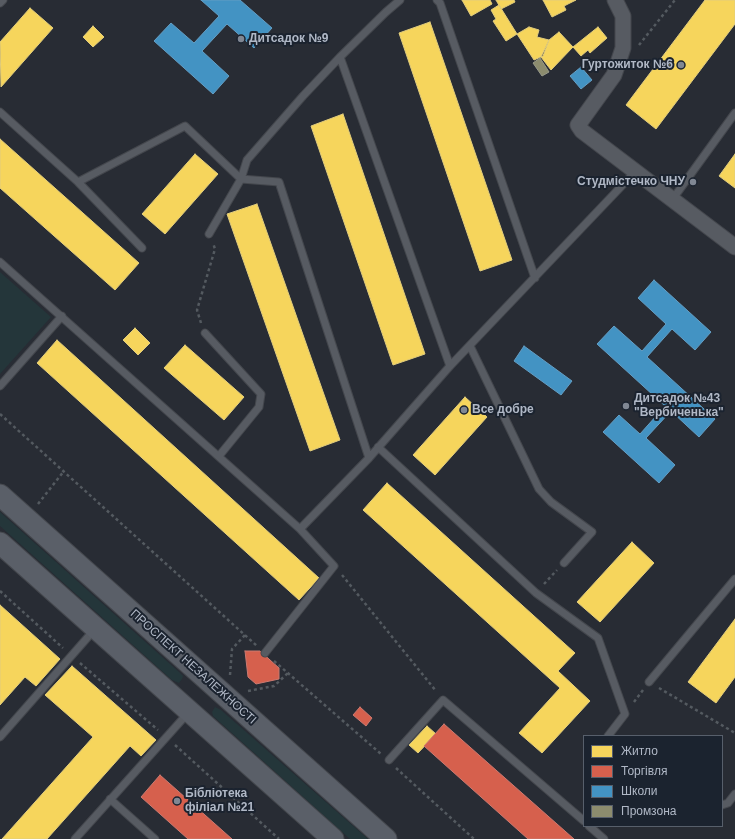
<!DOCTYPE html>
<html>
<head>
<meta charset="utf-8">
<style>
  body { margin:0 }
  #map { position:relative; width:735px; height:839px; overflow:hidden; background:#282c34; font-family:Arial,sans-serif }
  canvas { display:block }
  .legend { position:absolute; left:583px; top:735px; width:140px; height:92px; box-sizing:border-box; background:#1b232f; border:1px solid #575f6b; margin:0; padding:5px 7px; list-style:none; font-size:12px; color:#b0b8c6 }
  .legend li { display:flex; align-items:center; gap:8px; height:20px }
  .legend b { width:20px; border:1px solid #575f6b }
</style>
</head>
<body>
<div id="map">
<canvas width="735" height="839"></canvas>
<ul class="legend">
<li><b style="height:11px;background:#f6d55c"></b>Житло</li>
<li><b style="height:11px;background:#d6604d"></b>Торгівля</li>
<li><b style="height:11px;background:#4393c3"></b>Школи</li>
<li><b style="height:11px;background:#8c8c6e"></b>Промзона</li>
</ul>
</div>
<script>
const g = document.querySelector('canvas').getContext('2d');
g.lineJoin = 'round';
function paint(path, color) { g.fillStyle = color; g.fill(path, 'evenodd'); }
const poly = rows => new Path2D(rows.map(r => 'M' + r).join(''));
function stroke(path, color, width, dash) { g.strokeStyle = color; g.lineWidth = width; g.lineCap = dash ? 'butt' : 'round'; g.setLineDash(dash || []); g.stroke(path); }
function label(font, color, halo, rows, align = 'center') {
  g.font = font + ' Arial,sans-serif'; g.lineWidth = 4; g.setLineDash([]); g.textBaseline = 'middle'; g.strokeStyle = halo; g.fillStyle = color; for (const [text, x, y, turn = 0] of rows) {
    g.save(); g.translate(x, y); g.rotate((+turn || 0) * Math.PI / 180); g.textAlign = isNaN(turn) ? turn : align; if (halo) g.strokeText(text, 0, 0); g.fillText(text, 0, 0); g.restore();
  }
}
paint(poly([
  [0,272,51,317,0,374],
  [0,512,179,672,183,676,182,679,179,683,172,680,0,526],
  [215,707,221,710,368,839,350,839,213,716,212,712]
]), '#24363a');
const homes = poly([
  [462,0,490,0,492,4,471,16,462,0],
  [496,0,514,0,515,2,501,9,496,0],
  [543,0,576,0,564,6,566,10,552,17,543,0],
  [705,0,735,0,735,24,656,129,626,105,705,0],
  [499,5,517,34,506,41,493,21,496,19,491,10,499,5],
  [30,8,53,28,1,87,0,42,30,8],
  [430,22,512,260,480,271,399,33,430,22],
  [93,26,104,37,93,47,83,37,93,26],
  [529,27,539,30,537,37,549,40,543,56,534,60,517,34,529,27],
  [598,27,607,38,590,53,588,50,581,56,573,47,598,27],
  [559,32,573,47,551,70,541,57,549,40,559,32],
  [343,114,425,354,393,365,311,126,343,114],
  [0,139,139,263,115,290,0,188,0,139],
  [195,154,218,174,165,234,142,214,195,154],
  [735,154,735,188,719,176,735,154],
  [257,204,340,440,310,451,227,214,257,204],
  [135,328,150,343,138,355,123,340,135,328],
  [57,340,319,578,299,600,37,363,57,340],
  [185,345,244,397,224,420,164,368,185,345],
  [465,397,487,417,435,475,413,455,465,397],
  [387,483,575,653,558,671,590,701,542,753,519,733,560,688,363,510,387,483],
  [632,542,654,563,600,622,577,602,632,542],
  [0,605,60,659,36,686,25,677,0,705,0,605],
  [735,619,735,677,716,703,688,682,735,619],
  [72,666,156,740,141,756,130,746,47,839,2,839,93,737,45,695,72,666],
  [427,726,436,734,418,753,409,745,427,726]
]);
paint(homes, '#f6d55c');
stroke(homes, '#e1cc7c', 1);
const shops = poly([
  [245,651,260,651,279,668,279,679,256,684,248,677,245,651],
  [360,707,372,718,366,726,353,715,360,707],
  [444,724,462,740,574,839,528,839,424,746,444,724],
  [160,775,232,839,188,839,141,797,160,775]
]);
paint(shops, '#d6604d');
stroke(shops, '#cb7a71', 1);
const schools = poly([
  [201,0,240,0,272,28,254,48,227,24,202,51,229,76,213,94,154,41,171,23,194,43,219,16,201,0],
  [581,67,592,80,581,89,570,76,581,67],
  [654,280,711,332,695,350,672,329,647,357,715,419,699,437,671,411,646,438,675,465,659,483,603,432,619,415,640,434,665,406,597,344,614,326,642,351,666,324,638,298,654,280],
  [524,346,572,381,561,395,514,361,524,346]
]);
paint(schools, '#4393c3');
stroke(schools, '#649ec4', 1);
const industry = poly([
  [540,58,549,72,542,76,533,63,540,58]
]);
paint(industry, '#8c8c6e');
stroke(industry, '#979988', 1);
const service = poly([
  [437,0,440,3,535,278],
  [0,3,3,0],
  [340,57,450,366],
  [0,112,78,182,142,248],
  [78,182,185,126,241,179,247,160,303,96,340,57,386,12,400,0],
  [672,200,735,113],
  [209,234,241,179,279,182,369,458],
  [0,262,300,529],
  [205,333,261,394,259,407,219,456],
  [470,346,539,489,551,502,592,532,564,563],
  [0,386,62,316],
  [378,447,536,593,598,638,625,714,608,736],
  [265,653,334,566,300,529,369,458,450,366,635,172],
  [649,682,735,579],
  [0,737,95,629],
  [389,760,443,700,584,821],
  [110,799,155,839],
  [722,805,728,803,735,794],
  [589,826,604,839],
  [75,839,188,713]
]);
const minor = poly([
  [615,0,623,16,623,48,614,75,578,125,582,131,735,247]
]);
const secondary = poly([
  [0,495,386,839],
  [0,543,333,839]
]);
stroke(service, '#44474d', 9);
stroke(minor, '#44474d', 17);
stroke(secondary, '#44474d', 23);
stroke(poly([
  [639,45,675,0],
  [201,323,197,310,215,249,213,243],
  [0,414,257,646],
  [38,504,64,471],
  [342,575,436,691],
  [544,584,557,570],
  [0,591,63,648],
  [274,661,381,754],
  [80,663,158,730],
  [230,675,232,649,245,635],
  [659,688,735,733],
  [248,691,274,686,288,673],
  [634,702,643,690],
  [175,745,279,839],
  [396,768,474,839]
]), '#545a60', 2.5, [3, 3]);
stroke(service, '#575b62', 7);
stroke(minor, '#575b62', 15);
stroke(secondary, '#5a5f68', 21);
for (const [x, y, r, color] of [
  [241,39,4,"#808793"],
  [681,65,4,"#808793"],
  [693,182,4,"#808793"],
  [626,406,4,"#808793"],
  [464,410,4,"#808793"],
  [177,801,4,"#808793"]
]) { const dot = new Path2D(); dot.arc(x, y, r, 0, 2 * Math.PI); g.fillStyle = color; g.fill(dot); stroke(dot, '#1b232f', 1.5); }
label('bold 12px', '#b0b8c6', '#1b232f', [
  ["Дитсадок №9",249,39],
  ["Гуртожиток №6",673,65,"right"],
  ["Студмістечко ЧНУ",685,182,"right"],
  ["Дитсадок №43",634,399],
  ["\"Вербиченька\"",634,413],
  ["Все добре",472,410],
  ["Бібліотека",185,794],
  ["філіал №21",185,808]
], 'left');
label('12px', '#b0b8c6', '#1b232f', [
  ["ПРОСПЕКТ НЕЗАЛЕЖНОСТІ",193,667,42]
]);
</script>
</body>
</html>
